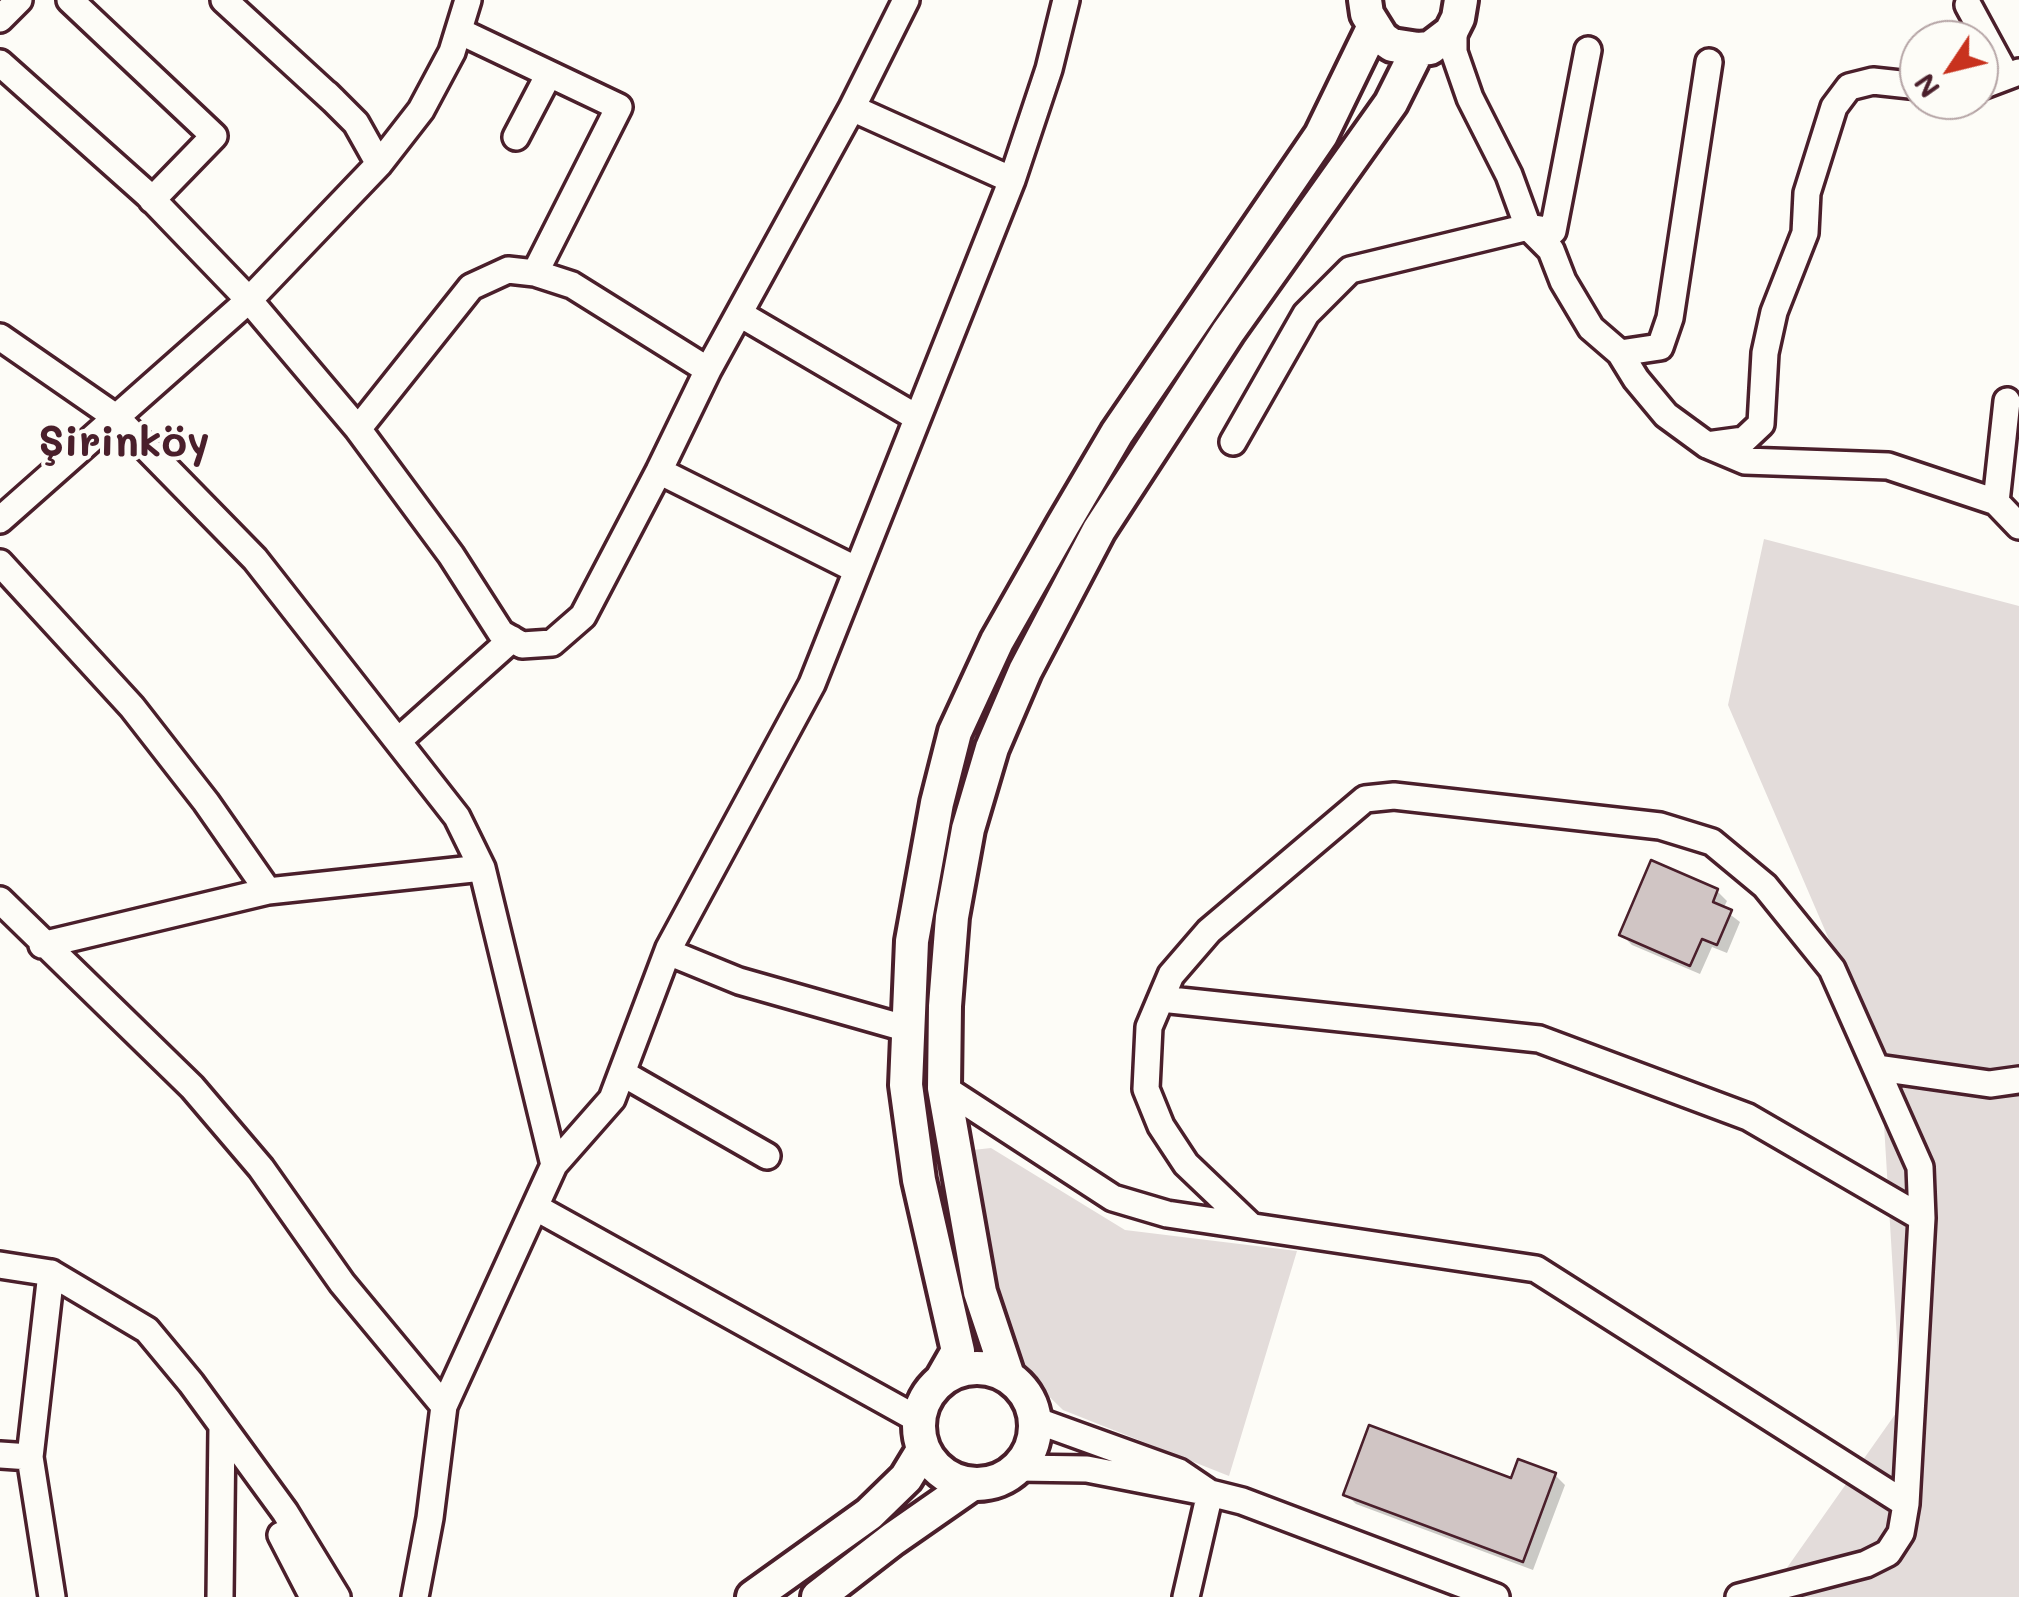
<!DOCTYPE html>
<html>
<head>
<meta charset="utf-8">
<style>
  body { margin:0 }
  #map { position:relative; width:2019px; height:1597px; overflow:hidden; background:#fdfcf7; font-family:Mali,sans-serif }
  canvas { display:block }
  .north { position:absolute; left:1899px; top:20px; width:100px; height:100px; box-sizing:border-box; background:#fdfcf7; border:2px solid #b5a4a5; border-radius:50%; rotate:235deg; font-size:28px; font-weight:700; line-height:40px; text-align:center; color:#4a1f2b }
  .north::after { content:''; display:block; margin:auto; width:35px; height:45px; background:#c8321e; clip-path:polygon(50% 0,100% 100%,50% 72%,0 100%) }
</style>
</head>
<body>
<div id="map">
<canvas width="2019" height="1597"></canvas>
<div class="north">N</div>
</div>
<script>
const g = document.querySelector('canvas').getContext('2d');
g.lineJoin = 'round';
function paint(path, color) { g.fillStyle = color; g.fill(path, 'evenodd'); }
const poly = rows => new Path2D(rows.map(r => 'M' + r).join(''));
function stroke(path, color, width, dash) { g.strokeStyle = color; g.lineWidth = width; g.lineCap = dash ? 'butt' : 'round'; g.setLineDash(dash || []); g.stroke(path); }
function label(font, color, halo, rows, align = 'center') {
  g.font = font + ' Mali,sans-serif'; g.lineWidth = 8; g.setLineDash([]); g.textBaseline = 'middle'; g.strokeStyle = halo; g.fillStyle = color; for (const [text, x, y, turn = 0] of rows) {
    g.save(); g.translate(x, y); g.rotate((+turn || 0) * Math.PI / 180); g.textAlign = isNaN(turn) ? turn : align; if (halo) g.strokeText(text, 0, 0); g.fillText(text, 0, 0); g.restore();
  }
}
paint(poly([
  [1764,539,2019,606,2019,1597,1778,1597,1772,1589,1901,1406,1880,1058,1728,705],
  [991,1148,1125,1230,1297,1251,1229,1476,1063,1410,1030,1378,1008,1339,982,1219,973,1150]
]), '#e3dcda');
paint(poly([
  [1717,891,1727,901,1723,909,1740,922,1727,953,1712,947,1700,974,1632,945,1622,935],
  [1555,1475,1565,1485,1533,1570,1356,1504,1346,1494]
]), '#0003');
const building = poly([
  [1651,860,1718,889,1713,902,1732,910,1717,945,1702,939,1690,966,1619,935,1651,860],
  [1369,1425,1511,1478,1518,1459,1556,1473,1523,1562,1343,1495,1369,1425]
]);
paint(building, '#d0c5c4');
stroke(building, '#4a1f2b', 2.5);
const minor = poly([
  [70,0,214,136,152,200],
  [224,0,333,100],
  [1968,5,2006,75],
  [0,19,19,0],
  [1454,26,1454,52,1470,98,1509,175,1528,227,1551,250,1563,281,1591,328,1620,353,1660,347,1670,318,1709,62],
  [459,31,619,107,535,273],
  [0,63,148,195,249,300,358,429,451,555,501,633,522,645,552,643,583,616,659,471,708,370,852,108,906,0],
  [1979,87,2019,72],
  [327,94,356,123,379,164],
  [852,108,1012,180],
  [516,137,549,74],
  [740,314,916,417],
  [0,337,117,418,255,559,457,817,482,868,554,1165],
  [1620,353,1636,379,1666,415,1707,445,1745,461,1888,466,1996,502,2019,526],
  [358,429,471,287,508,270,535,273,572,285,708,370],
  [1233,442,1306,314,1350,270,1528,227,1553,231,1588,50],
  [1707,445,1744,440,1761,424,1765,353,1774,312,1805,233,1807,193,1834,107,1849,87,1873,81,1919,86],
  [659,471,855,569],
  [1996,502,2007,401],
  [0,520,249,300,379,164,421,110,452,52,468,0],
  [0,563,132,707,206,802,268,891],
  [399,740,512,639],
  [0,900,192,1087,261,1168,342,1283,444,1406],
  [42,945,268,891,482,868],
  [668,952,739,981,908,1029],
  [1161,999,1539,1039,1748,1117,1922,1218],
  [1878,1068,1990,1084,2019,1080],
  [622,1073,767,1156],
  [944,1088,1113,1198,1167,1214,1536,1269,1906,1504],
  [535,1207,919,1420],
  [1251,1226,1186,1164,1161,1126,1146,1089,1149,1027,1171,975,1209,931,1365,799,1394,796,1660,826,1712,842,1765,886,1832,969,1920,1167,1922,1218,1906,1504,1901,1533,1888,1553,1866,1564,1739,1597],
  [0,1265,51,1273,147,1330,191,1383,285,1512,337,1597],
  [51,1273,30,1457,52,1597],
  [0,1455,30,1457],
  [1017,1468,1087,1469,1210,1493,1179,1472,1035,1420],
  [281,1535,313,1597],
  [220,1597,222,1427],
  [415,1597,430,1518,444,1406,554,1165,612,1099,669,948,812,684,1012,180,1049,69,1066,0],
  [1186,1597,1210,1493,1242,1501,1496,1597]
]);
const major = poly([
  [1365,0,1367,14,1382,38,1392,45,1418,49,1430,48,1451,32,1458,18,1461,0],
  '919 1426a58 58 0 1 1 116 0a58 58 0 1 1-116 0Z',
  [1008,1376,980,1292,944,1088,945,1006,952,917,968,829,992,748,1025,671,1099,530,1228,332,1391,103,1418,49],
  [942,1379,958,1351,919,1180,906,1085,912,941,937,803,955,732,997,641,1063,525,1117,433,1321,135,1373,28],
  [753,1597,869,1514,906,1478,923,1450],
  [818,1597,893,1539,972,1484]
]);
stroke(minor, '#4a1f2b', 32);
stroke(major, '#4a1f2b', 40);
stroke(minor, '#fdfcf7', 25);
stroke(major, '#fdfcf7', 32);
label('bold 42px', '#4a1f2b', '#fdfcf7', [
  ["Şirinköy",124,443]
]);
</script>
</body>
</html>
